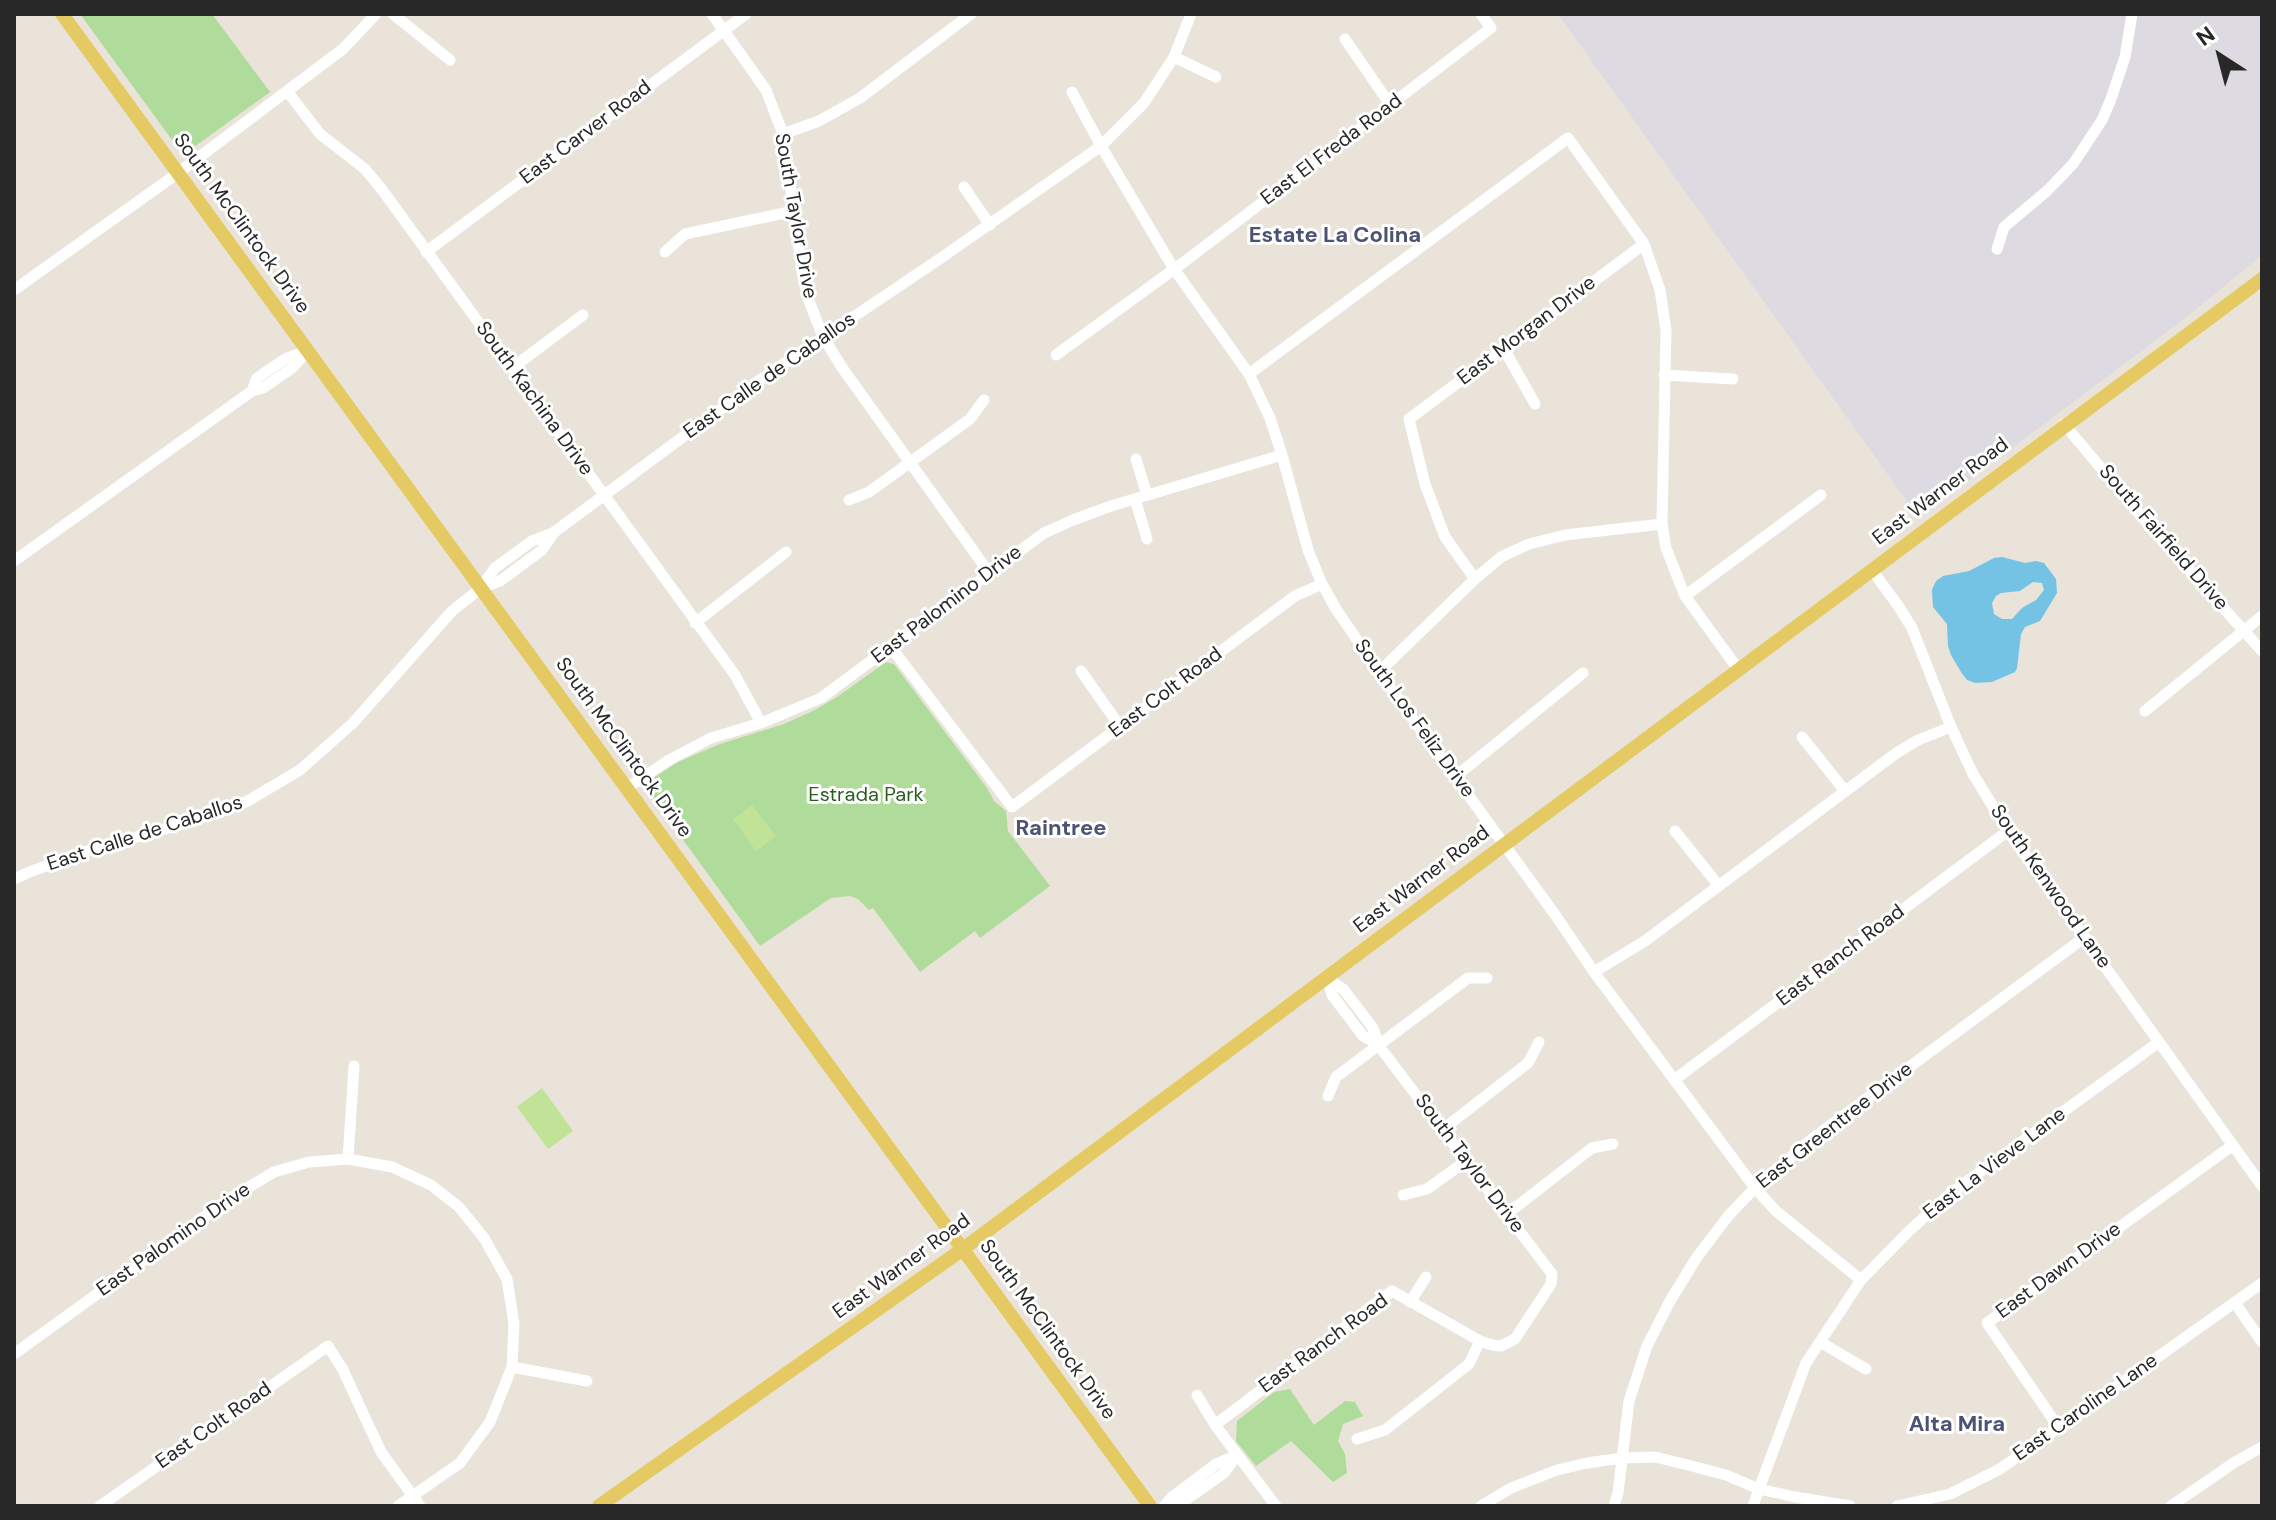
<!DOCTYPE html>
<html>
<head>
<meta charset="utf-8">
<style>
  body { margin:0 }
  #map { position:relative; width:2276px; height:1520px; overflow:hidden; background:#e9e3da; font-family:"DM Sans",sans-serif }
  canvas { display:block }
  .frame { position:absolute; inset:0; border:16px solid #282828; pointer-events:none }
  .north { position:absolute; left:2180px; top:16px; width:80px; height:80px; -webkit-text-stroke:6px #fff; paint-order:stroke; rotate:324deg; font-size:22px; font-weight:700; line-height:32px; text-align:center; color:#282828 }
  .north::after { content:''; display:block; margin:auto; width:28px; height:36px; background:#282828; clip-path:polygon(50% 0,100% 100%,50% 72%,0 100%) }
</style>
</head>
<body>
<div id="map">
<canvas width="2276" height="1520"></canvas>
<div class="frame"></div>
<div class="north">N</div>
</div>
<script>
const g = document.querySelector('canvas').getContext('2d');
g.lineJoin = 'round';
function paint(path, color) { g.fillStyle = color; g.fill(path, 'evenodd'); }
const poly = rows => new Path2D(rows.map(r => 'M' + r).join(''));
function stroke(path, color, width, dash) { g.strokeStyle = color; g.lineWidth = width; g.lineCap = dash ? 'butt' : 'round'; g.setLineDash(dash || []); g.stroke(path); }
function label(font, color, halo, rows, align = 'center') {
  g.font = font + ' "DM Sans",sans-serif'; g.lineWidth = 6; g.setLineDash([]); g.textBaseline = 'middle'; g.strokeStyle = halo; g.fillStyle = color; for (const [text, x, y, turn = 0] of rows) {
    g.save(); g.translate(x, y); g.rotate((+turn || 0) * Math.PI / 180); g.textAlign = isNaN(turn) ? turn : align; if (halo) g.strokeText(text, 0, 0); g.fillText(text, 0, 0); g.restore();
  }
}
paint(poly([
  [1558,14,2262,14,2262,255,2183,320,1919,518]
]), '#dddae2');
paint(poly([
  [80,14,212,14,270,92,183,155],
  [886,662,894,664,987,788,994,801,1006,811,1008,831,1050,886,980,938,975,931,920,972,873,908,869,910,858,899,850,896,831,898,760,946,647,790,652,779,678,762,720,744,784,724,815,710,837,697],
  [1290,1389,1314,1425,1345,1401,1355,1402,1363,1416,1343,1424,1338,1441,1345,1454,1347,1473,1333,1482,1291,1441,1256,1466,1236,1441,1237,1421,1274,1392]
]), '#afdc9a');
paint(poly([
  [752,805,776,836,756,851,733,819],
  [542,1088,573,1131,548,1149,517,1107]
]), '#c0e397');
paint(poly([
  [2002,557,2025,563,2036,561,2044,563,2056,579,2057,593,2040,621,2025,627,2021,634,2017,668,2015,672,1992,682,1975,683,1967,680,1961,672,1951,655,1948,646,1947,624,1933,607,1932,590,1936,581,1943,576,1969,571,1994,558],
  [2033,582,2042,583,2044,590,2036,600,2022,608,2012,619,2002,619,1994,614,1992,603,1996,596,2001,593,2020,591]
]), '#74c3e4');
stroke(poly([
  [393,14,450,60],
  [712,14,766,90,783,134,803,277,809,301,823,337,843,369,990,574],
  [1345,39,1391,106],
  [1174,57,1216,77],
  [287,91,320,134,365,169,383,191,735,675,761,723],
  [1072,92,1101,146,1174,269,1249,374,1270,418,1282,455,1308,550,1322,584,1336,609,1379,672,1556,916,1594,972,1755,1188,1776,1211,1861,1280],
  [783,134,819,121,860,98,971,14],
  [964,187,990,225],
  [1997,249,2004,227,2047,191,2073,164,2102,120,2111,99,2125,57,2132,14],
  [426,252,746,14],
  [665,252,685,234,794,211],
  [14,290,178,173,343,49,376,14],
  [1504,349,1535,404],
  [1056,355,1184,262,1491,28,1481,14],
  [512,368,583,315],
  [1249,374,1568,138,1644,244,1660,290,1666,330,1662,524,1666,548,1685,596,1738,669],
  [1664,375,1733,379],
  [252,391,257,378,285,359,307,351],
  [2064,424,2153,530,2262,651],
  [1136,459,1147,495],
  [1135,499,1147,539],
  [849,500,869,492,970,419,984,400],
  [14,561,252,391,263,388,292,368,308,351],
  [1872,570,1899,607,1912,628,1951,727,1973,774,2008,831,2262,1186],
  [1475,579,1445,537,1425,484,1409,419,1644,244],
  [481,588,495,568,532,541,553,533,764,377,941,258,1101,146,1144,103,1174,57,1191,14],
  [1685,596,1821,495],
  [695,623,786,552],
  [891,647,1012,807,1295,596,1322,584],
  [1081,671,1121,728],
  [1379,672,1475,579,1501,557,1529,544,1565,535,1662,524],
  [2145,711,2262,616],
  [1802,737,1845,791],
  [1455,777,1583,673],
  [627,788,669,760,711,738,761,723,821,698,1044,533,1073,520,1111,506,1282,455],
  [1675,831,1719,886],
  [14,879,32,871,88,851,182,824,246,802,300,770,353,723,452,611,481,588,500,581,542,550,553,534],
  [1594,972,1645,941,1895,754,1918,740,1951,727],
  [1326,977,1344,990,1373,1028,1379,1046,1552,1274,1551,1284,1515,1339,1501,1346,1492,1345,1480,1341,1469,1364,1385,1430,1357,1439],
  [1327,978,1332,995,1363,1036,1379,1045],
  [1674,1080,2008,831],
  [1328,1096,1336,1077,1468,978,1487,978],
  [1442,1130,1528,1063,1539,1042],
  [348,1159,354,1066],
  [1403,1195,1427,1189,1466,1161],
  [1507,1214,1592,1148,1613,1144],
  [1410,1302,1426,1277],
  [2235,1303,2262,1342],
  [1820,1342,1866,1369],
  [14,1354,229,1199,274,1172,309,1162,348,1159,392,1167,431,1185,459,1207,484,1238,507,1279,514,1324,512,1367,490,1422,460,1463,398,1506],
  [512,1367,587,1381],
  [1197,1395,1215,1425,1276,1506],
  [1215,1425,1392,1291,1480,1341],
  [2059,1428,1987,1323,2233,1145],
  [100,1506,328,1346,343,1370,381,1452,420,1506],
  [1164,1506,1171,1498,1216,1464,1237,1455],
  [1177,1506,1224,1473,1237,1455],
  [1481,1506,1511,1488,1557,1470,1587,1463,1622,1458,1655,1457,1684,1464,1726,1475,1759,1489,1806,1363,1861,1280,1910,1230,1951,1193,2159,1042],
  [1614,1506,1618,1493,1629,1401,1647,1346,1670,1301,1697,1257,1729,1215,1755,1188,1812,1139,2085,937],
  [1753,1506,1759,1489,1795,1497,1850,1506],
  [1897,1506,1950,1494,2000,1469,2262,1283],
  [2171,1506,2235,1462,2262,1447]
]), '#fff', 11);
stroke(poly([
  [62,14,1150,1506],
  [599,1506,963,1249,2262,279]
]), '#e5ca64', 14);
label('20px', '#282828', '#fff', [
  ["East Carver Road",586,133,-37],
  ["East El Freda Road",1332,150,-37],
  ["South Taylor Drive",795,216,80],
  ["South McClintock Drive",241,224,54],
  ["East Morgan Drive",1527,331,-37],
  ["East Calle de Caballos",770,376,-35],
  ["South Kachina Drive",534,399,54],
  ["East Warner Road",1941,492,-37],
  ["South Fairfield Drive",2163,538,49],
  ["East Palomino Drive",947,605,-37],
  ["East Colt Road",1166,693,-37],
  ["South Los Feliz Drive",1414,719,54],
  ["South McClintock Drive",623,748,54],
  ["East Calle de Caballos",145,834,-18],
  ["East Warner Road",1422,880,-37],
  ["South Kenwood Lane",2050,887,55],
  ["East Ranch Road",1841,956,-37],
  ["East Greentree Drive",1835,1126,-38],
  ["South Taylor Drive",1469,1164,53],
  ["East La Vieve Lane",1995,1164,-37],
  ["East Palomino Drive",174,1240,-35],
  ["East Warner Road",902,1267,-36],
  ["East Dawn Drive",2059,1271,-36],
  ["South McClintock Drive",1047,1330,54],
  ["East Ranch Road",1324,1344,-36],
  ["East Caroline Lane",2086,1408,-35],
  ["East Colt Road",214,1426,-35]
]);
label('20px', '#2a5e1f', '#fff', [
  ["Estrada Park",866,796]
]);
label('bold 22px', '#4c5274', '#fff', [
  ["Estate La Colina",1335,236],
  ["Raintree",1061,829],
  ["Alta Mira",1957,1425]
]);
</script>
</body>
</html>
